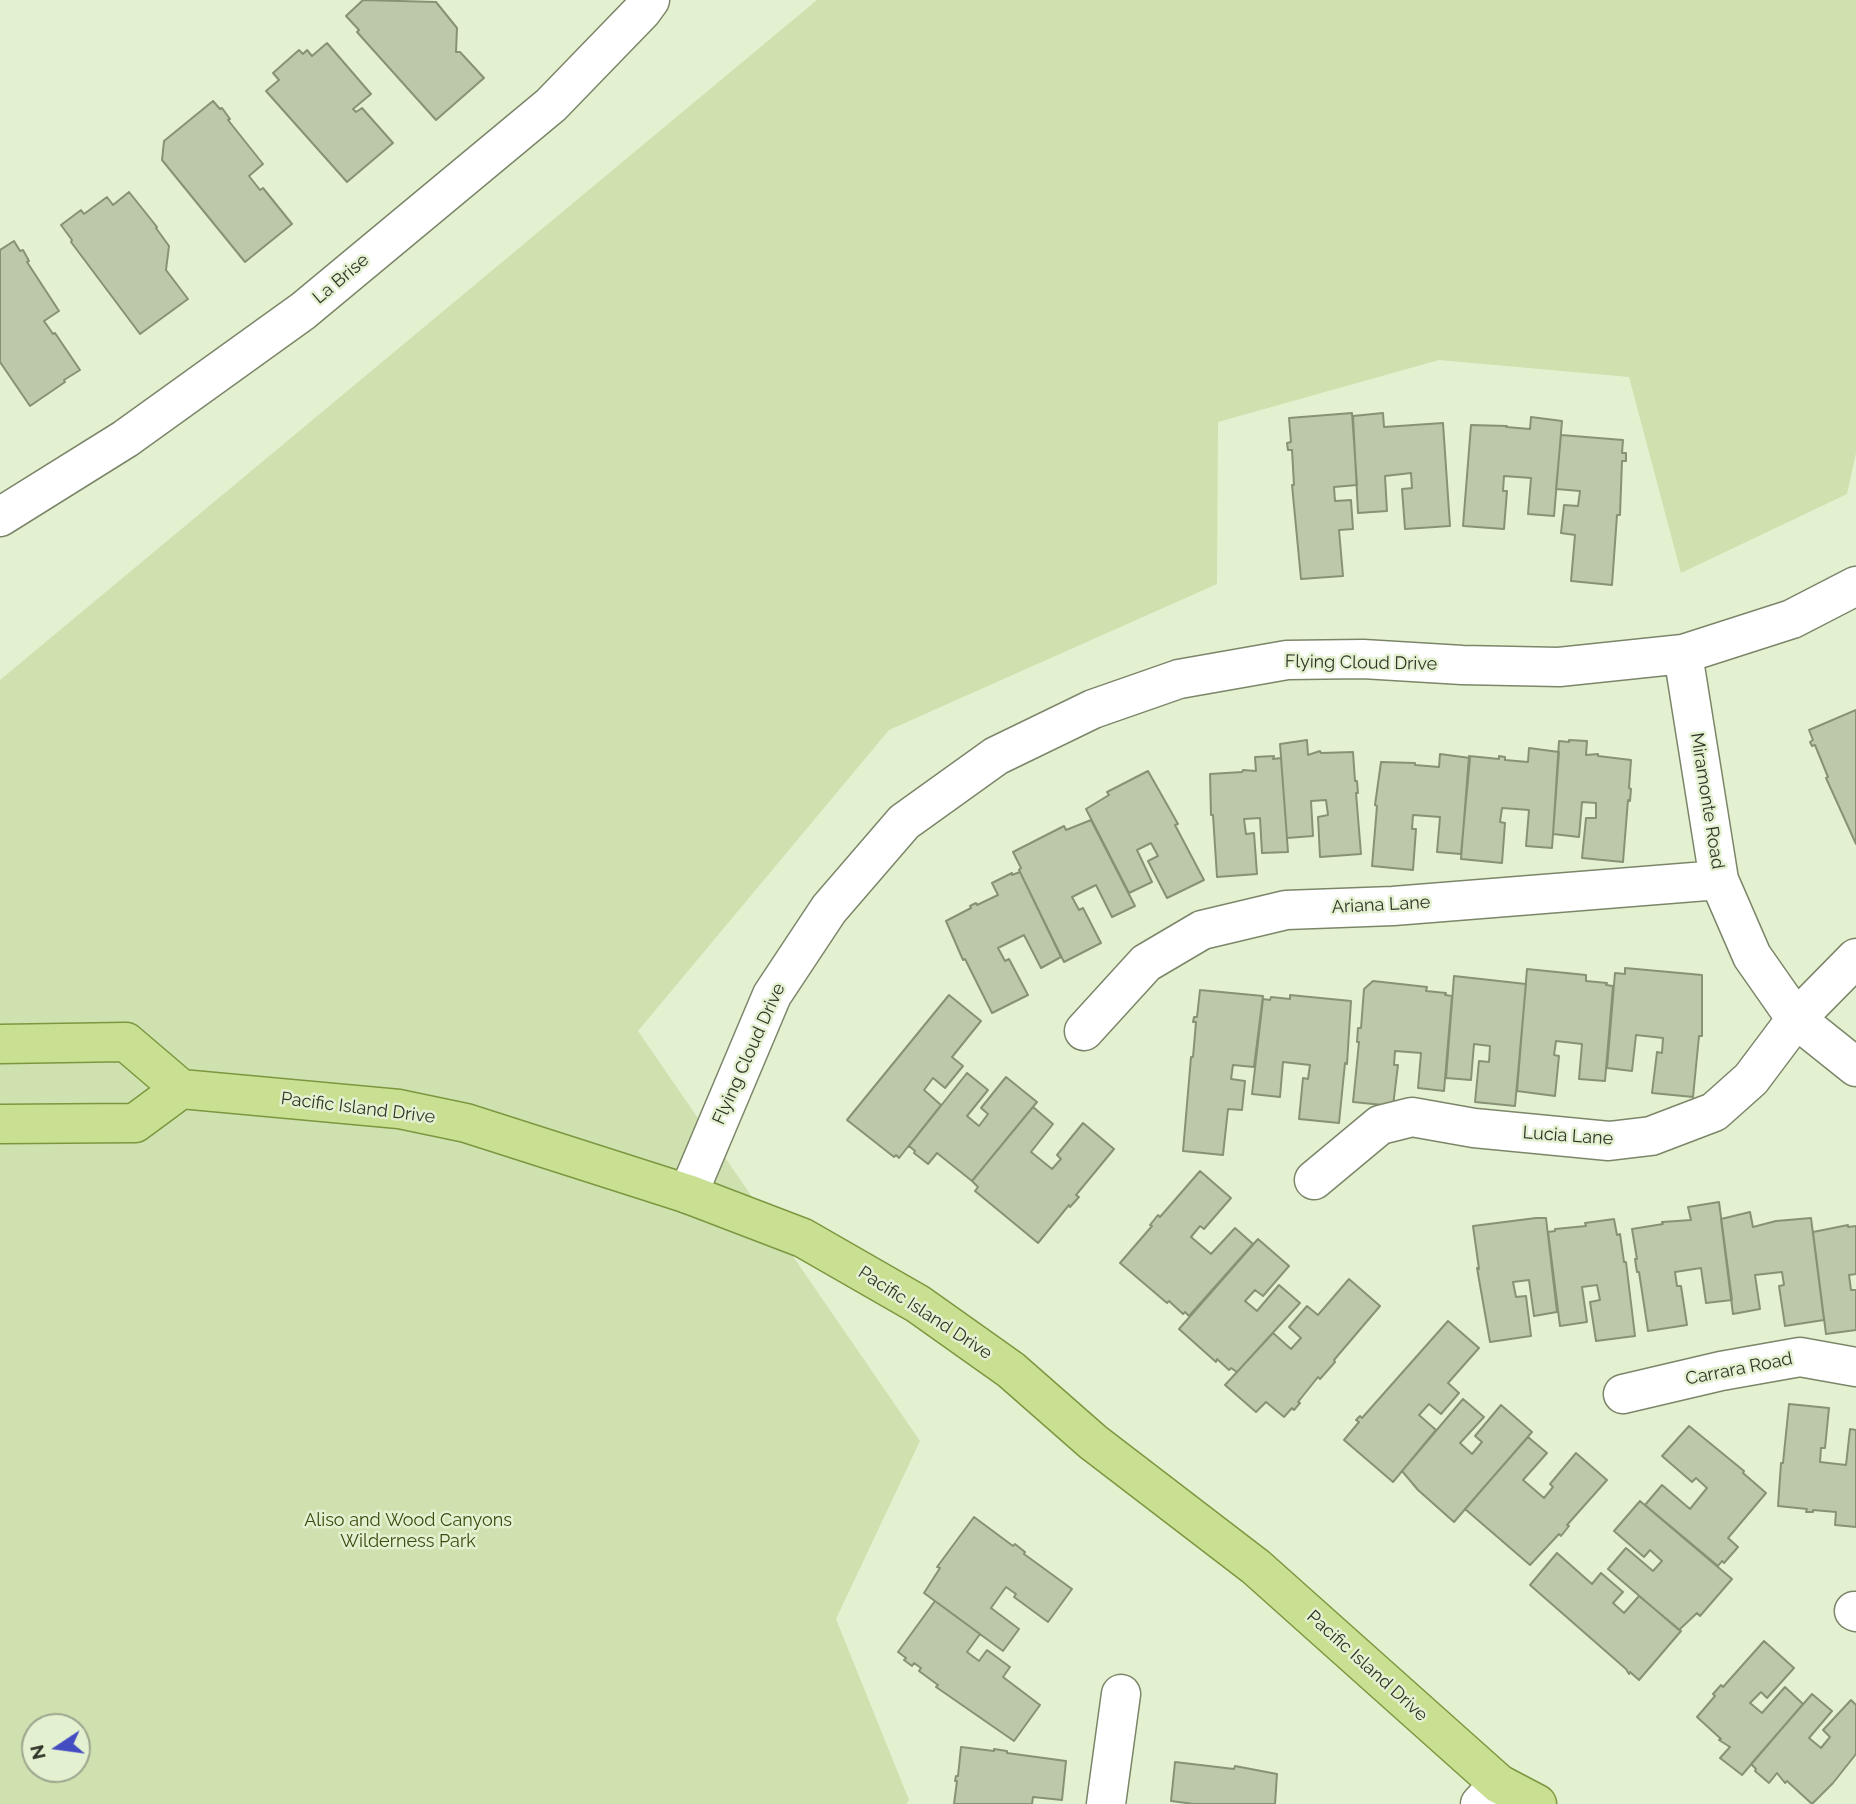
<!DOCTYPE html>
<html>
<head>
<meta charset="utf-8">
<style>
  body { margin:0 }
  #map { position:relative; width:1856px; height:1804px; overflow:hidden; background:#e4f1d1; font-family:Raleway,sans-serif }
  canvas { display:block }
  .north { position:absolute; left:21px; top:1713px; width:70px; height:70px; box-sizing:border-box; background:#e4f1d1; border:2px solid #9ca58d; border-radius:50%; rotate:257deg; font-size:19px; font-weight:700; line-height:28px; text-align:center; color:#303428 }
  .north::after { content:''; display:block; margin:auto; width:24px; height:32px; background:#444cc1; clip-path:polygon(50% 0,100% 100%,50% 72%,0 100%) }
</style>
</head>
<body>
<div id="map">
<canvas width="1856" height="1804"></canvas>
<div class="north">N</div>
</div>
<script>
const g = document.querySelector('canvas').getContext('2d');
g.lineJoin = 'round';
function paint(path, color) { g.fillStyle = color; g.fill(path, 'evenodd'); }
const poly = rows => new Path2D(rows.map(r => 'M' + r).join(''));
function stroke(path, color, width, dash) { g.strokeStyle = color; g.lineWidth = width; g.lineCap = dash ? 'butt' : 'round'; g.setLineDash(dash || []); g.stroke(path); }
function label(font, color, halo, rows, align = 'center') {
  g.font = font + ' Raleway,sans-serif'; g.lineWidth = 5; g.setLineDash([]); g.textBaseline = 'middle'; g.strokeStyle = halo; g.fillStyle = color; for (const [text, x, y, turn = 0] of rows) {
    g.save(); g.translate(x, y); g.rotate((+turn || 0) * Math.PI / 180); g.textAlign = isNaN(turn) ? turn : align; if (halo) g.strokeText(text, 0, 0); g.fillText(text, 0, 0); g.restore();
  }
}
paint(poly([
  [817,0,1856,0,1856,453,1847,494,1681,573,1629,377,1439,360,1218,422,1217,584,889,730,638,1031,920,1441,836,1619,909,1800,906,1804,0,1804,0,680],
  [35,1727,77,1727,77,1769,35,1769]
]), '#cee1af');
const building = poly([
  [363,0,436,2,457,28,456,52,460,52,484,78,436,120,357,32,359,30,346,16,363,0],
  [327,43,371,94,353,109,356,112,362,108,393,143,347,182,266,91,279,80,273,73,299,50,303,54,307,50,312,56,327,43],
  [213,101,220,109,222,108,230,119,228,120,263,164,249,176,260,190,263,188,292,224,245,262,162,160,164,141,213,101],
  [129,192,157,227,156,228,169,246,166,270,188,299,140,334,71,242,72,240,61,225,81,210,84,214,107,197,113,205,129,192],
  [14,241,20,251,23,250,29,261,27,262,59,311,44,321,53,334,55,333,80,370,64,380,65,382,30,406,0,362,0,250,14,241],
  [1352,413,1357,485,1334,487,1335,501,1351,500,1353,529,1339,530,1343,576,1301,579,1292,485,1294,485,1292,450,1288,450,1287,443,1291,442,1289,418,1352,413],
  [1383,413,1384,427,1443,423,1450,526,1405,529,1402,489,1412,488,1411,473,1385,476,1387,511,1358,513,1353,416,1383,413],
  [1531,417,1562,421,1554,516,1528,514,1531,478,1504,476,1503,491,1507,491,1504,529,1463,526,1471,425,1507,426,1506,427,1530,429,1531,417],
  [1561,435,1623,440,1622,453,1626,453,1626,461,1622,461,1620,515,1617,515,1612,585,1571,581,1575,535,1561,533,1564,505,1578,506,1580,491,1556,489,1561,435],
  [1856,710,1856,844,1826,778,1828,777,1815,745,1812,746,1810,742,1813,740,1809,730,1856,710],
  [1307,740,1308,755,1320,751,1321,753,1353,752,1355,781,1357,781,1358,793,1356,793,1361,854,1320,857,1318,817,1328,815,1326,800,1311,801,1313,836,1287,838,1280,744,1307,740],
  [1569,740,1587,741,1586,755,1598,754,1598,756,1631,760,1629,788,1631,789,1630,801,1628,800,1623,862,1582,858,1586,818,1596,818,1596,803,1582,802,1579,837,1553,834,1559,741,1569,742,1569,740],
  [1529,748,1559,752,1552,848,1526,846,1529,810,1502,808,1500,822,1505,823,1502,863,1461,859,1469,756,1499,759,1499,756,1505,757,1505,760,1528,762,1529,748],
  [1440,754,1470,758,1461,854,1437,852,1440,817,1413,815,1412,829,1416,829,1413,870,1372,866,1377,806,1375,805,1381,762,1415,763,1415,765,1439,767,1440,754],
  [1274,756,1273,759,1281,758,1288,852,1262,853,1260,818,1244,819,1246,834,1254,833,1257,874,1217,877,1213,815,1211,815,1210,774,1242,772,1243,770,1256,771,1255,757,1274,756],
  [1148,771,1178,824,1175,825,1204,880,1167,898,1148,861,1158,856,1151,843,1137,850,1152,882,1129,893,1086,809,1109,795,1107,792,1148,771],
  [1091,820,1135,906,1112,917,1096,885,1072,897,1079,910,1083,908,1101,943,1064,962,1019,870,1021,868,1013,852,1064,826,1066,830,1091,820],
  [1020,872,1061,957,1041,968,1024,935,998,948,1005,961,1009,959,1028,995,992,1013,965,959,963,960,946,921,971,908,970,906,976,903,977,905,998,895,992,883,1012,873,1012,875,1020,872],
  [1625,968,1702,975,1702,1036,1699,1036,1693,1097,1652,1093,1657,1052,1662,1053,1663,1038,1636,1035,1632,1071,1607,1068,1615,973,1625,974,1625,968],
  [1527,969,1586,975,1586,981,1607,983,1606,985,1613,986,1605,1081,1579,1079,1582,1044,1556,1041,1554,1055,1559,1056,1555,1096,1517,1091,1527,969],
  [1454,976,1526,984,1515,1106,1475,1102,1479,1061,1489,1062,1490,1046,1474,1044,1471,1080,1446,1078,1454,976],
  [1373,981,1427,987,1426,991,1446,993,1445,995,1452,996,1444,1091,1418,1088,1421,1053,1395,1051,1394,1065,1398,1065,1393,1106,1353,1102,1359,1042,1357,1042,1358,1028,1361,1028,1364,989,1373,981],
  [1200,990,1263,996,1254,1067,1233,1065,1231,1079,1245,1081,1242,1110,1228,1109,1223,1155,1183,1151,1191,1057,1193,1057,1196,1022,1193,1022,1194,1017,1197,1017,1200,990],
  [949,995,981,1021,952,1057,963,1066,945,1088,933,1078,924,1090,941,1105,899,1158,896,1155,894,1157,847,1120,949,995],
  [1290,995,1351,1001,1347,1064,1345,1063,1339,1123,1299,1119,1303,1078,1308,1079,1310,1065,1283,1062,1280,1097,1252,1094,1263,999,1270,1000,1271,997,1290,999,1290,995],
  [967,1073,988,1090,967,1116,979,1126,988,1114,981,1108,1006,1077,1037,1102,972,1181,937,1153,928,1164,914,1153,915,1151,909,1146,967,1073],
  [1033,1107,1053,1124,1031,1152,1052,1169,1061,1159,1057,1155,1083,1123,1114,1149,1076,1195,1079,1197,1070,1207,1069,1205,1038,1243,975,1191,978,1187,972,1181,1033,1107],
  [1200,1171,1231,1198,1204,1229,1200,1226,1191,1237,1211,1254,1235,1228,1253,1244,1189,1316,1185,1312,1183,1314,1169,1301,1167,1303,1120,1263,1152,1226,1150,1225,1158,1215,1160,1217,1200,1171],
  [1719,1202,1732,1300,1706,1303,1701,1268,1675,1272,1677,1286,1681,1286,1687,1325,1648,1331,1639,1272,1637,1272,1635,1259,1637,1259,1632,1229,1663,1224,1662,1222,1691,1220,1688,1207,1719,1202],
  [1750,1212,1753,1227,1776,1221,1811,1218,1824,1320,1785,1326,1779,1286,1784,1285,1782,1272,1755,1275,1760,1309,1733,1314,1721,1219,1750,1212],
  [1536,1218,1546,1218,1557,1312,1534,1316,1529,1280,1513,1282,1516,1297,1526,1296,1531,1336,1490,1342,1477,1268,1479,1269,1473,1226,1536,1218],
  [1614,1219,1617,1235,1620,1234,1624,1262,1626,1262,1635,1336,1596,1341,1590,1302,1600,1300,1597,1285,1582,1287,1587,1322,1560,1326,1548,1232,1555,1231,1555,1229,1586,1226,1585,1223,1614,1219],
  [1848,1225,1848,1227,1856,1226,1856,1274,1849,1275,1851,1290,1856,1290,1856,1330,1826,1334,1813,1232,1848,1225],
  [1258,1239,1289,1266,1263,1296,1255,1290,1245,1301,1257,1311,1279,1285,1300,1303,1237,1372,1231,1368,1229,1370,1217,1359,1216,1362,1179,1329,1258,1239],
  [1349,1279,1380,1306,1334,1360,1335,1362,1320,1379,1318,1377,1298,1402,1300,1403,1294,1410,1292,1408,1284,1417,1266,1402,1256,1412,1225,1385,1273,1333,1291,1349,1301,1338,1289,1327,1307,1306,1318,1315,1349,1279],
  [1448,1321,1479,1348,1448,1383,1459,1393,1441,1414,1429,1404,1419,1415,1436,1430,1393,1482,1344,1440,1359,1422,1356,1420,1360,1416,1362,1418,1448,1321],
  [1463,1399,1484,1417,1460,1443,1472,1454,1482,1442,1475,1436,1501,1405,1532,1432,1454,1522,1418,1490,1402,1471,1463,1399],
  [1789,1404,1829,1408,1825,1448,1821,1448,1820,1462,1846,1465,1850,1429,1856,1430,1856,1527,1835,1525,1836,1512,1813,1510,1813,1512,1806,1512,1807,1509,1778,1506,1781,1463,1783,1463,1789,1404],
  [1689,1426,1744,1471,1743,1473,1766,1493,1728,1538,1738,1547,1724,1563,1722,1561,1718,1566,1645,1505,1662,1485,1690,1509,1707,1488,1696,1478,1692,1482,1662,1456,1689,1426],
  [1528,1437,1547,1453,1523,1480,1544,1498,1553,1487,1550,1484,1576,1453,1607,1480,1567,1525,1569,1526,1561,1536,1559,1534,1530,1565,1465,1509,1528,1437],
  [1640,1501,1732,1579,1700,1616,1697,1613,1679,1630,1608,1569,1626,1548,1653,1571,1662,1561,1650,1550,1644,1557,1614,1531,1640,1501],
  [974,1517,1013,1546,1015,1544,1025,1552,1024,1554,1072,1589,1048,1622,1014,1597,1016,1594,1006,1587,991,1608,1019,1629,1003,1651,924,1593,940,1568,937,1567,974,1517],
  [1557,1553,1592,1584,1601,1573,1623,1592,1613,1603,1624,1613,1639,1596,1681,1631,1639,1680,1630,1672,1629,1674,1626,1669,1530,1585,1557,1553],
  [935,1601,980,1634,967,1652,979,1661,987,1650,1010,1667,1003,1677,1040,1705,1014,1741,936,1687,938,1685,919,1671,921,1668,914,1663,912,1666,904,1660,906,1658,898,1652,935,1601],
  [1764,1641,1794,1668,1767,1698,1761,1692,1750,1703,1762,1713,1785,1687,1803,1704,1742,1775,1720,1758,1730,1747,1719,1740,1721,1739,1697,1717,1715,1696,1713,1694,1721,1685,1723,1687,1764,1641],
  [1812,1694,1832,1711,1809,1738,1821,1748,1830,1737,1823,1730,1851,1700,1856,1705,1856,1754,1833,1783,1812,1804,1787,1781,1785,1783,1777,1773,1769,1783,1755,1771,1756,1769,1751,1764,1812,1694],
  [961,1747,994,1751,994,1749,1007,1751,1007,1753,1066,1761,1062,1800,1033,1797,1032,1804,954,1804,957,1781,955,1781,956,1776,958,1776,961,1747],
  [1175,1762,1234,1769,1235,1766,1277,1774,1275,1804,1194,1804,1171,1801,1175,1762]
]);
paint(building, '#bcc8a9');
stroke(building, '#879275', 2);
const minor = poly([
  [0,517,125,439,303,311,551,105,642,11,650,0],
  [1683,654,1719,880,1752,956,1796,1019,1856,1067],
  [1084,1031,1146,963,1202,930,1286,910,1393,906,1719,880],
  [1314,1180,1380,1125,1412,1117,1474,1128,1609,1141,1651,1136,1714,1112,1751,1079,1796,1019,1856,958],
  [688,1194,772,995,829,909,904,822,996,756,1093,709,1179,679,1287,660,1363,659,1462,665,1559,667,1683,654,1792,619,1856,586],
  [1623,1394,1721,1371,1800,1357,1856,1367],
  [1854,1611,1856,1612],
  [1106,1804,1121,1694],
  [1480,1804,1499,1784]
]);
const major = poly([
  [0,1044,126,1042,181,1089,399,1109,466,1123,688,1194,803,1238,918,1304,1011,1370,1093,1442,1256,1567,1499,1784,1537,1804],
  [0,1124,135,1123,181,1089]
]);
stroke(minor, '#7b8669', 41);
stroke(major, '#7c973f', 41);
stroke(minor, '#fff', 38);
stroke(major, '#c9e093', 38);
label('18px', '#303428', '#e4f1d1', [
  ["La Brise",341,279,-40],
  ["Flying Cloud Drive",1361,663,1],
  ["Miramonte Road",1707,801,81],
  ["Ariana Lane",1381,905,-3],
  ["Flying Cloud Drive",749,1054,-66],
  ["Pacific Island Drive",358,1108,7],
  ["Lucia Lane",1568,1136,4],
  ["Pacific Island Drive",925,1313,33],
  ["Carrara Road",1739,1369,-11],
  ["Pacific Island Drive",1367,1666,42]
]);
label('18px', '#3a4b0e', '#e4f1d1', [
  ["Aliso and Wood Canyons",408,1521],
  ["Wilderness Park",408,1542]
]);
</script>
</body>
</html>
